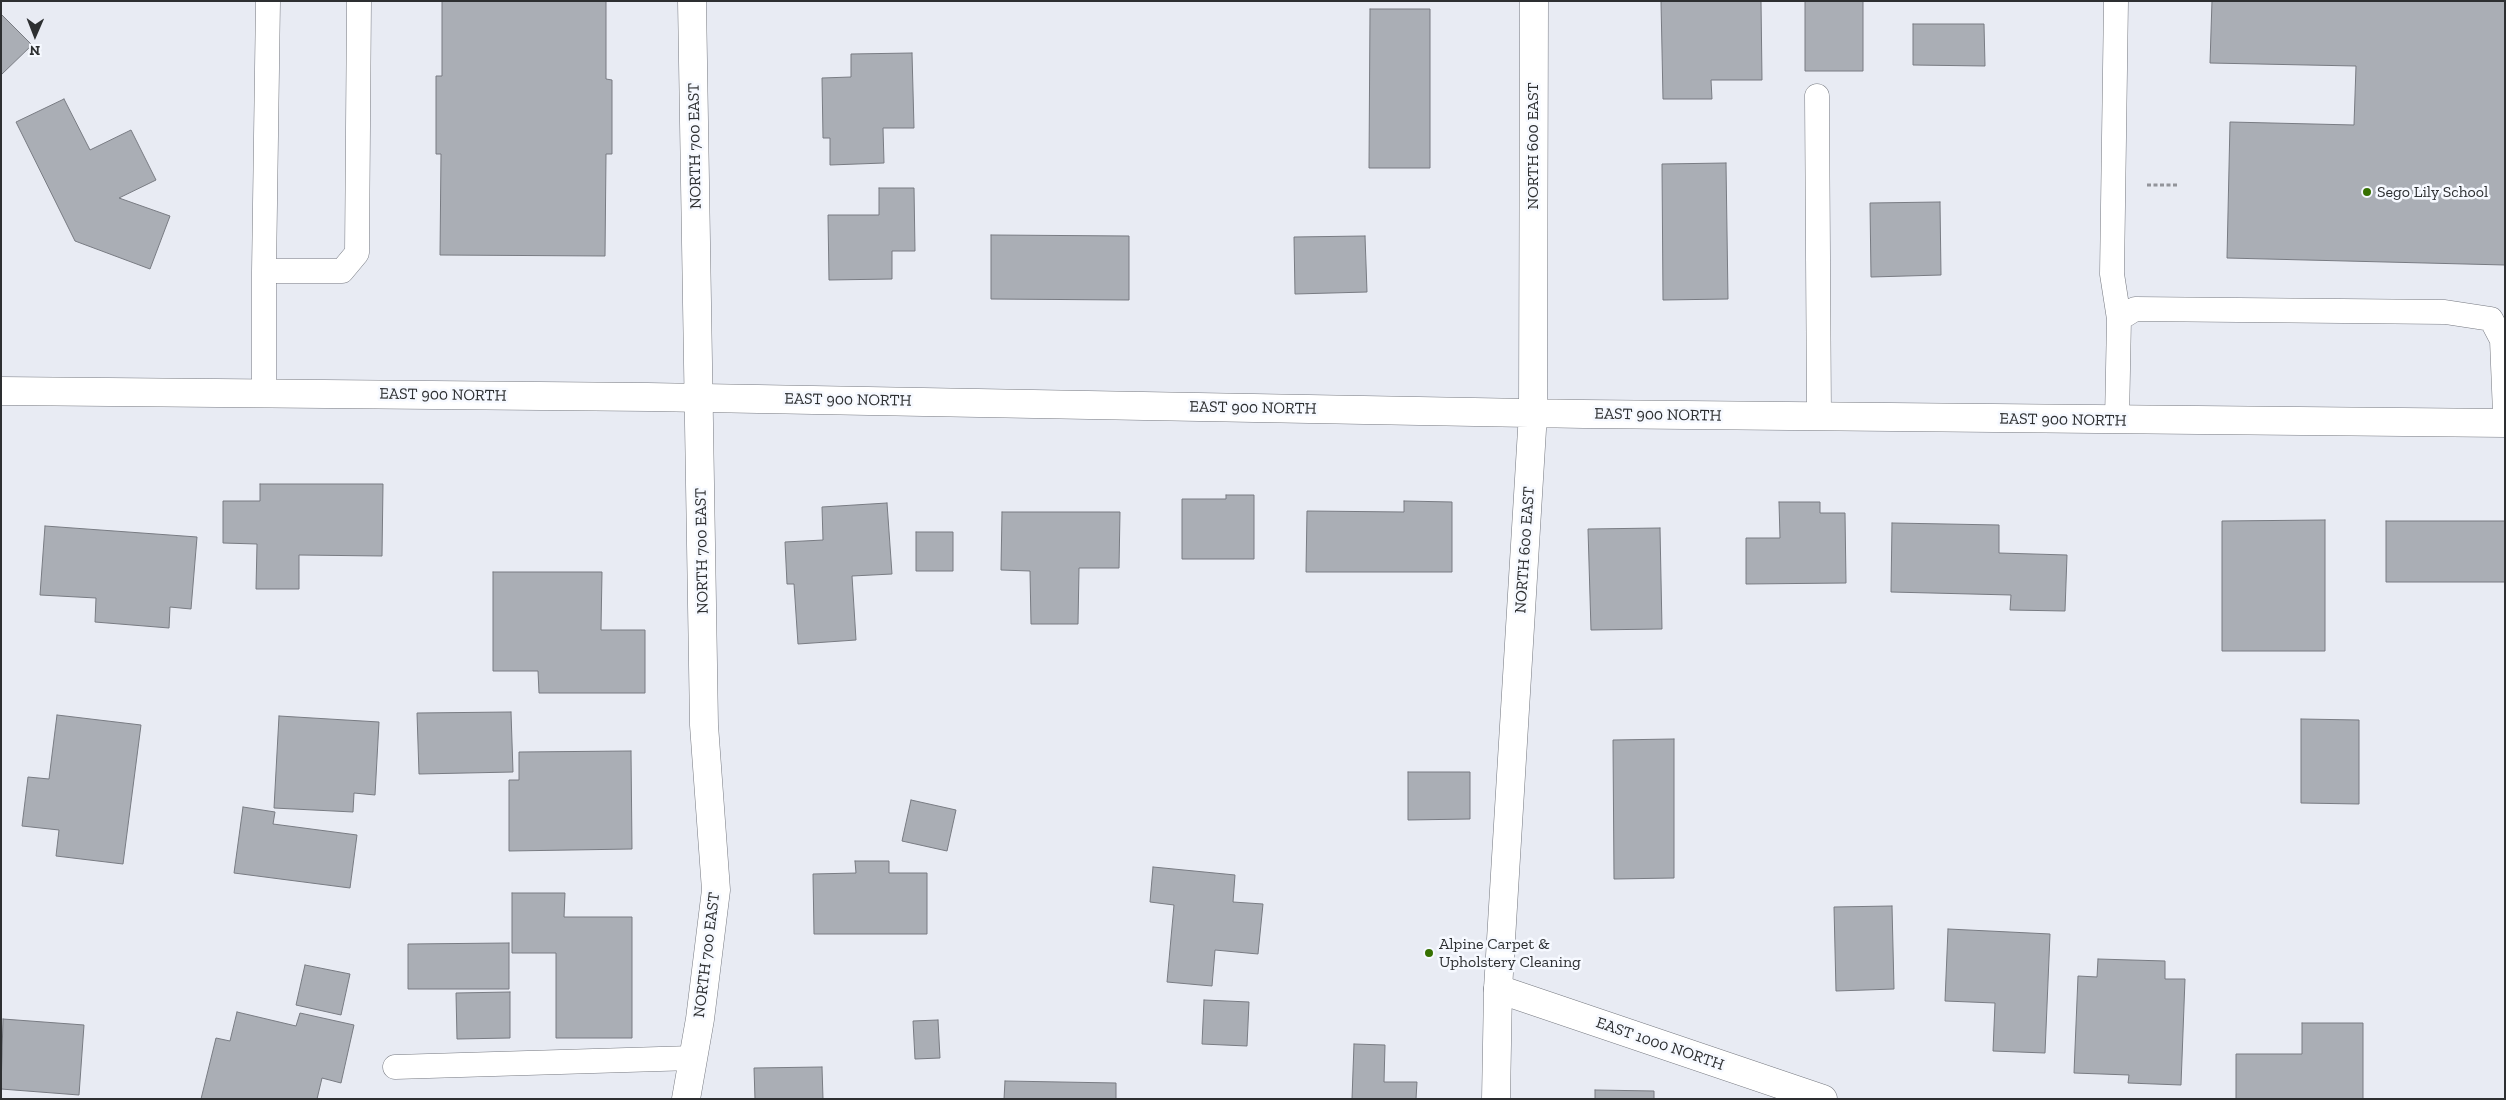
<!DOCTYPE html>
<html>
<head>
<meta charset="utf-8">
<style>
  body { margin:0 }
  #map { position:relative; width:2506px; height:1100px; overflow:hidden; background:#e8ebf3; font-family:"Zilla Slab",serif }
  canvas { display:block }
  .frame { position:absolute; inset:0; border:2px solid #2d2f31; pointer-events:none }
  .north { position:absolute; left:10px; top:10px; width:50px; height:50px; -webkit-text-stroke:4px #f6f9ff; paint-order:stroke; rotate:181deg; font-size:14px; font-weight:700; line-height:20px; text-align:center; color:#2d2f31 }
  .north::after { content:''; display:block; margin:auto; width:18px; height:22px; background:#2d2f31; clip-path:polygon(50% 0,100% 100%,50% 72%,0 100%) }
</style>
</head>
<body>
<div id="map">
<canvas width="2506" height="1100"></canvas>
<div class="frame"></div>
<div class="north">N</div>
</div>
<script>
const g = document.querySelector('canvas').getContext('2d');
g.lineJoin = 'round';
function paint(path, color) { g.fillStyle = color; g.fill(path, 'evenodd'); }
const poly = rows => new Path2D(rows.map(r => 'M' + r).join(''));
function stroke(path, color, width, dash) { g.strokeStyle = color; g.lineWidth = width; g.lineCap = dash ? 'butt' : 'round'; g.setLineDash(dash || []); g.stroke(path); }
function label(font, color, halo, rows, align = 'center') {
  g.font = font + ' "Zilla Slab",serif'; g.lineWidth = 5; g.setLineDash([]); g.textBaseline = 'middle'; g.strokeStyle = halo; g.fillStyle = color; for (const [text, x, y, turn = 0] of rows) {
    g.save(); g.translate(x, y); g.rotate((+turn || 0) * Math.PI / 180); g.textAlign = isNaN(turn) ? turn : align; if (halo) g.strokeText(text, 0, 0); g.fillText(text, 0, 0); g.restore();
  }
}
const building = poly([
  [442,1,606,1,606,79,612,80,612,154,606,154,605,256,440,255,441,154,436,154,436,76,442,76,442,1],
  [1661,1,1761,1,1762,80,1711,80,1712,99,1663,99,1661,1],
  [1805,1,1863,1,1863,71,1805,71,1805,1],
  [2212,1,2505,1,2505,265,2227,258,2230,122,2354,125,2356,66,2210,63,2212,1],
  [1370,9,1430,9,1430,168,1369,168,1370,9],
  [1,14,32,45,1,75,1,14],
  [1913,24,1984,24,1985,66,1913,65,1913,24],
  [912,53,914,128,883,128,884,163,830,165,830,138,823,138,822,78,851,77,851,54,912,53],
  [64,99,90,150,131,130,156,180,119,198,170,216,150,269,75,241,16,122,64,99],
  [1726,163,1728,299,1663,300,1662,164,1726,163],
  [879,188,914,188,915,251,892,251,892,279,829,280,828,215,879,215,879,188],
  [1940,202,1941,275,1871,277,1870,203,1940,202],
  [991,235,1129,236,1129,300,991,299,991,235],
  [1365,236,1367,292,1295,294,1294,237,1365,236],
  [260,484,383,484,382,556,299,555,299,589,256,589,257,544,223,543,223,501,260,501,260,484],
  [1226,495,1254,495,1254,559,1182,559,1182,499,1226,499,1226,495],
  [1404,501,1452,502,1452,572,1306,572,1307,511,1404,512,1404,501],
  [1779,502,1820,502,1820,513,1845,513,1846,583,1746,584,1746,538,1780,538,1779,502],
  [887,503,892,574,852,576,856,640,798,644,794,584,787,584,785,542,823,540,822,507,887,503],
  [1002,512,1120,512,1119,568,1079,568,1078,624,1031,624,1030,571,1001,570,1002,512],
  [2325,520,2325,651,2222,651,2222,521,2325,520],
  [2386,521,2505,521,2505,582,2386,582,2386,521],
  [1892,523,1999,525,1999,553,2067,555,2065,611,2010,610,2011,595,1891,592,1892,523],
  [45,526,197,537,191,609,170,607,169,628,95,622,96,598,40,595,45,526],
  [1660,528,1662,629,1591,630,1588,529,1660,528],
  [916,532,953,532,953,571,916,571,916,532],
  [493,572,602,572,601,630,645,630,645,693,539,693,538,671,493,671,493,572],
  [511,712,513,772,419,774,417,713,511,712],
  [57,715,141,725,123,864,56,856,59,830,22,826,28,777,49,779,57,715],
  [279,716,379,722,375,795,354,793,353,812,274,808,279,716],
  [2301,719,2359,720,2359,804,2301,803,2301,719],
  [1674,739,1674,878,1614,879,1613,740,1674,739],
  [631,751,632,849,509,851,509,780,519,780,519,752,631,751],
  [1408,772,1470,772,1470,819,1408,820,1408,772],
  [911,800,956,810,947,851,902,841,911,800],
  [243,807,275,812,273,824,357,835,350,888,234,873,243,807],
  [855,861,889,861,889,873,927,873,927,934,814,934,813,874,856,873,855,861],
  [1153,867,1235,875,1233,902,1263,904,1258,954,1215,950,1212,986,1167,982,1174,905,1150,902,1153,867],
  [512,893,565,893,564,917,632,917,632,1038,556,1038,556,953,512,953,512,893],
  [1892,906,1894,989,1836,991,1834,907,1892,906],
  [1948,929,2050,934,2045,1053,1993,1051,1995,1003,1945,1001,1948,929],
  [509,943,509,989,408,989,408,944,509,943],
  [2098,959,2165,961,2165,979,2185,979,2181,1085,2128,1083,2129,1075,2074,1073,2078,976,2097,977,2098,959],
  [305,965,350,974,341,1015,296,1005,305,965],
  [510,992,510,1038,457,1039,456,993,510,992],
  [1204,1000,1249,1002,1247,1046,1202,1044,1204,1000],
  [237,1012,296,1026,300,1013,354,1025,341,1083,322,1078,317,1099,201,1099,216,1038,230,1041,237,1012],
  [3,1019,84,1025,79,1095,1,1089,3,1019],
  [938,1020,940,1058,915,1059,913,1021,938,1020],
  [2302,1023,2363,1023,2363,1099,2236,1099,2236,1054,2302,1054,2302,1023],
  [1354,1044,1385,1045,1384,1082,1417,1082,1416,1099,1352,1099,1354,1044],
  [822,1067,823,1099,755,1099,754,1068,822,1067],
  [1005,1081,1116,1083,1116,1099,1004,1099,1005,1081],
  [1595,1090,1654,1091,1654,1099,1595,1099,1595,1090]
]);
paint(building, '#aaaeb5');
stroke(building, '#787b82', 1);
const lane = poly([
  [2116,1,2112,274,2119,319,2117,420],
  [1817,96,1819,416],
  [264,271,268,1],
  [2119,319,2135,309,2445,312,2491,319,2502,340,2505,413],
  [264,393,264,271,342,271,357,253,359,1],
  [395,1067,693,1058]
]);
const street = poly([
  [1498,989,1823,1099],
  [686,1099,700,1019,716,890,704,725,692,1]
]);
const secondary = poly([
  [1,391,648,397,1584,414,2505,423],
  [1496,1099,1498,989,1533,413,1534,1]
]);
stroke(lane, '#767980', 25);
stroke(street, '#767980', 29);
stroke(secondary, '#767980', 29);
stroke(poly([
  [2147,185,2179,185]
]), '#92949a', 3, [4, 2.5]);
stroke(lane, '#fff', 24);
stroke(street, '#fff', 28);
stroke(secondary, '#fff', 28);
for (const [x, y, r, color] of [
  [2367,192,5,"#367000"],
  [1429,953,5,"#367000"]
]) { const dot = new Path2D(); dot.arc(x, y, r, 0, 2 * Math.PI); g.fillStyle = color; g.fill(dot); stroke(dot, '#f6f9ff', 2); }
label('16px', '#2d2f31', '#f6f9ff', [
  ["NORTH 700 EAST",695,146,-91],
  ["NORTH 600 EAST",1533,146,-90],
  ["EAST 900 NORTH",443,395,1],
  ["EAST 900 NORTH",848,400,1],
  ["EAST 900 NORTH",1253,408,1],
  ["EAST 900 NORTH",1658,415,1],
  ["EAST 900 NORTH",2063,420,1],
  ["NORTH 600 EAST",1525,550,-86],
  ["NORTH 700 EAST",702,551,-91],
  ["NORTH 700 EAST",707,955,-83],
  ["EAST 1000 NORTH",1660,1044,19]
]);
label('16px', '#2d2f31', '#f6f9ff', [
  ["Sego Lily School",2377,192],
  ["Alpine Carpet &",1439,944],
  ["Upholstery Cleaning",1439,962]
], 'left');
</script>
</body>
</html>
